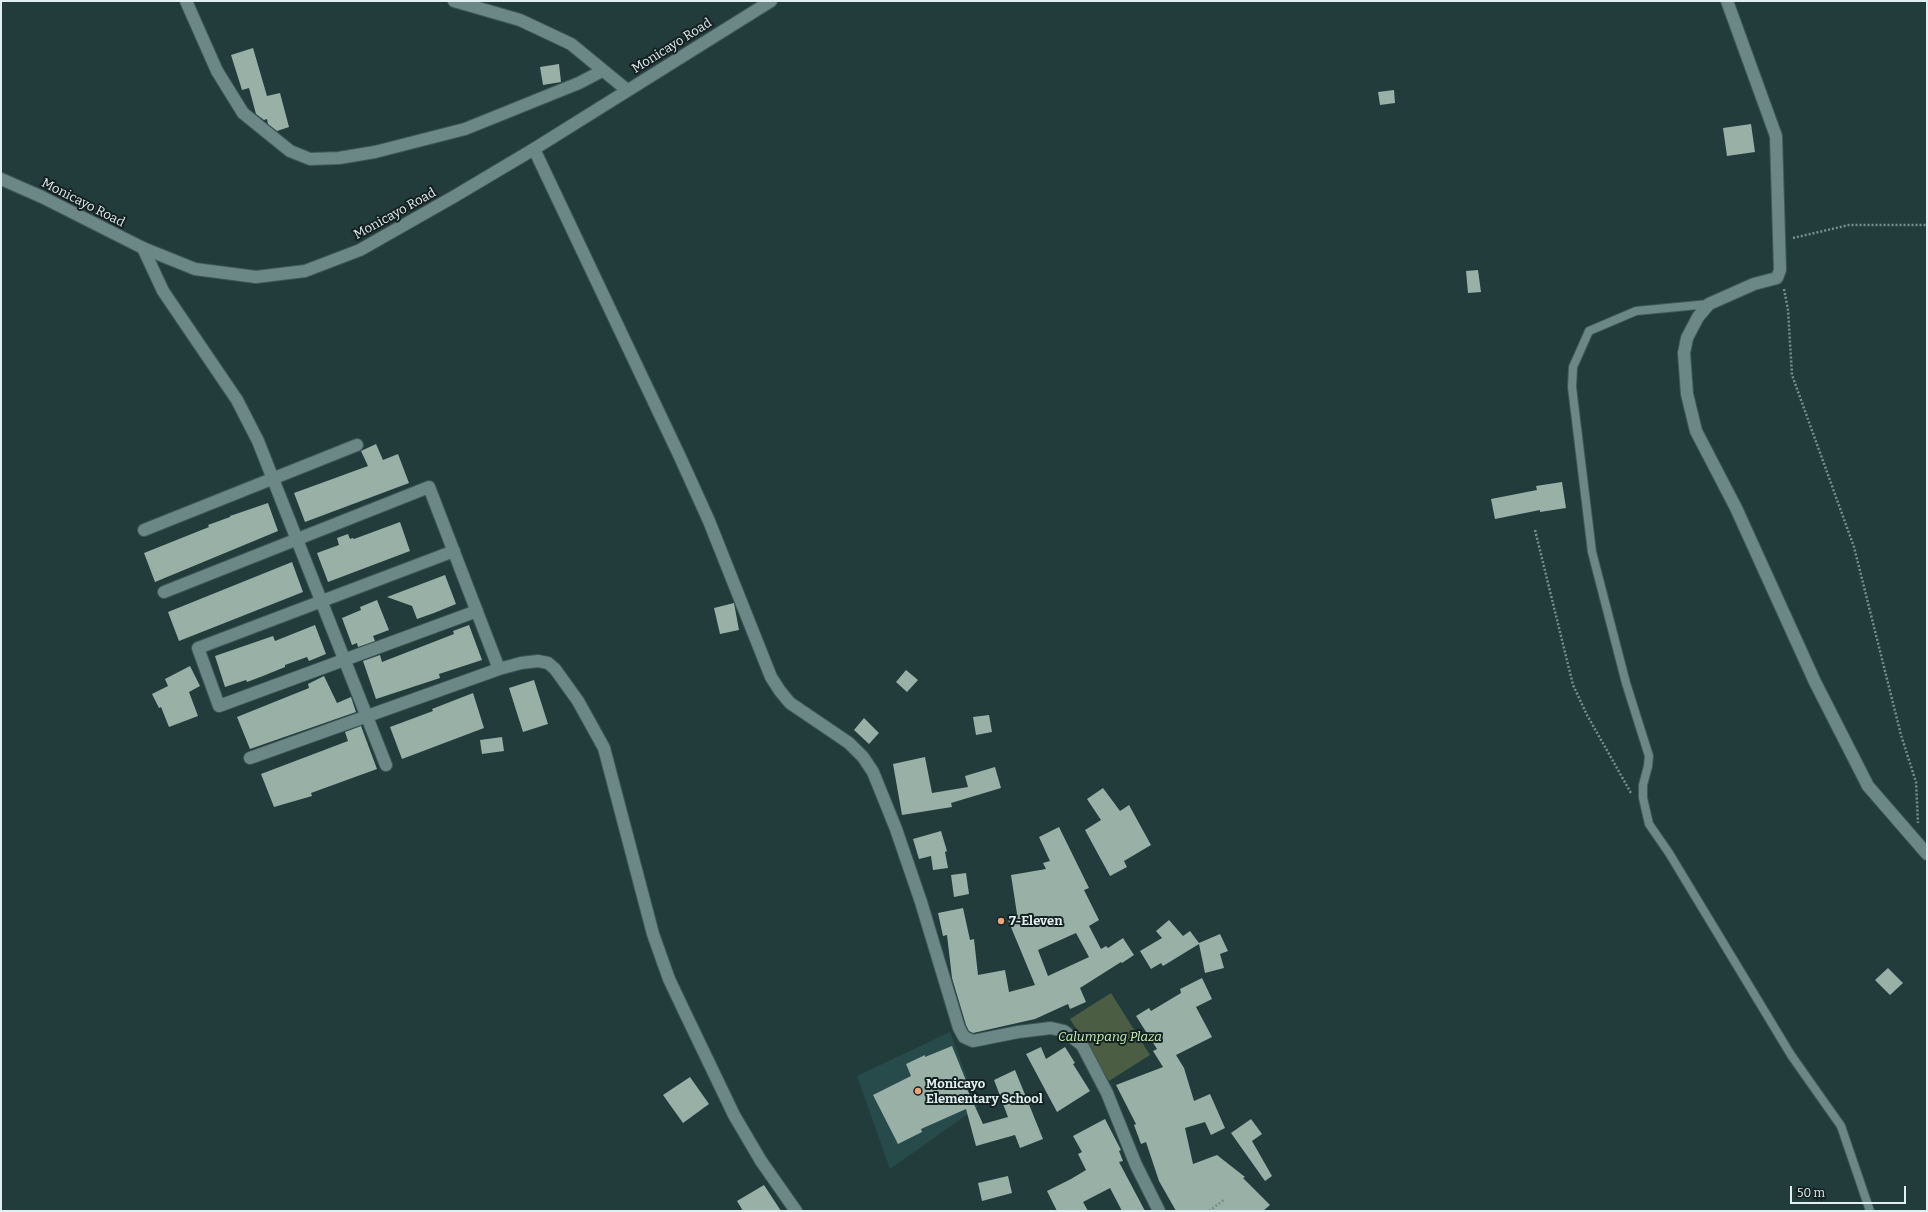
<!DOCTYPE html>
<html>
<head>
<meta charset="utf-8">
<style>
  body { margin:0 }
  #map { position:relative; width:1928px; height:1212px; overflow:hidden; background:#223c3c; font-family:Bitter,serif }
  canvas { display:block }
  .frame { position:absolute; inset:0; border:2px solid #e0efef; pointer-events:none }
  .scale { position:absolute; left:1790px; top:1186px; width:116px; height:18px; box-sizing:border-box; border:2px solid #e0efef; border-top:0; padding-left:5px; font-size:12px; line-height:14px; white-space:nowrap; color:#e0efef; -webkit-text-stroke:3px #152120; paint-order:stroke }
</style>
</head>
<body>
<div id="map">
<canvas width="1928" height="1212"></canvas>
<div class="frame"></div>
<div class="scale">50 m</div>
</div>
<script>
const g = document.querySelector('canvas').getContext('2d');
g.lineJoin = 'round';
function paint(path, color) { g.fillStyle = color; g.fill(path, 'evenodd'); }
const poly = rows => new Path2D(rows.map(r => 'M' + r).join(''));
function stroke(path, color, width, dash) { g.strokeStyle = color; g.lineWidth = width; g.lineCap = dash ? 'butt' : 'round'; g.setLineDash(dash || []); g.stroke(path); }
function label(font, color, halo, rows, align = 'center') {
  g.font = font + ' Bitter,serif'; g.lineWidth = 4; g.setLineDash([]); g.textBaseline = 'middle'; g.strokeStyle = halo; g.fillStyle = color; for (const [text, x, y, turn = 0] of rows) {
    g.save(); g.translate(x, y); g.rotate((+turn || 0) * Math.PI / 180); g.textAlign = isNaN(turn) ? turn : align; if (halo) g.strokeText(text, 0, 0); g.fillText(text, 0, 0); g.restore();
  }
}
paint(poly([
  [950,1032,978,1107,890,1169,857,1076]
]), '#274a4a');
paint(poly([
  [1111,993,1150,1055,1109,1081,1070,1019]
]), '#4b5d43');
paint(poly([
  [253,48,267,96,280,93,289,127,277,131,268,124,267,119,264,120,256,114,249,88,242,90,231,55],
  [559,64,561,82,543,85,540,67],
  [1394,90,1395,103,1380,105,1378,92],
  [1751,124,1755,152,1727,156,1723,128],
  [1478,270,1481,292,1468,293,1466,271],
  [376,444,383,460,398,454,409,483,305,522,294,493,368,466,361,451],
  [1562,482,1566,508,1540,512,1540,510,1495,519,1491,499,1537,490,1536,486],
  [268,503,278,531,155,582,144,553,209,527,208,525,230,517,230,516],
  [400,522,410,551,328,582,317,553,339,545,337,538,348,534,350,539,353,538,354,539],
  [292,562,303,592,179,641,168,612],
  [445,575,456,604,434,613,417,619,412,606,387,597],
  [377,600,389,630,373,636,375,641,358,647,357,643,352,645,342,618,361,610,360,607],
  [734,603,739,630,720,634,714,608],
  [315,625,326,654,309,661,307,657,285,665,285,667,263,676,247,682,246,680,225,687,215,656,273,636,275,641],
  [469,625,482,660,439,674,440,678,376,699,363,661,380,655,382,662,454,634,453,631],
  [190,666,200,686,189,692,198,716,169,727,161,707,159,708,152,694,168,686,165,679],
  [906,670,918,680,907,692,896,682],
  [324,676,337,703,351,697,356,712,250,749,237,717,309,688,308,684],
  [534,680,548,724,523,732,509,688],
  [473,693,484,728,402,759,390,727,433,711,432,709],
  [989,715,992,732,976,735,973,717],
  [864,718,879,733,869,744,854,730],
  [361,726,377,769,311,793,312,796,274,807,261,774,348,741,345,732],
  [502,737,504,751,482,754,480,740],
  [925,757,932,793,968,787,965,776,995,767,1001,788,951,803,952,807,902,815,893,764],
  [1103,788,1120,811,1129,805,1151,845,1124,861,1127,867,1110,876,1085,830,1101,820,1087,799],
  [1059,827,1089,888,1084,890,1099,920,1089,926,1101,949,1106,946,1108,948,1123,938,1134,955,1122,963,1121,962,1080,988,1086,1002,1070,1009,1068,1004,1035,1019,973,1033,969,1031,966,1025,952,978,947,935,943,936,938,913,963,908,970,940,974,939,978,975,1005,970,1009,992,1035,985,1008,920,1017,914,1011,875,1046,869,1043,863,1050,861,1039,837],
  [1076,933,1089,957,1048,976,1038,950],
  [941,831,947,851,945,852,948,868,933,870,931,856,919,859,913,839],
  [966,873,969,894,954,897,951,875],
  [1169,920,1183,936,1190,931,1199,943,1220,934,1228,951,1220,954,1224,968,1205,973,1199,944,1163,966,1161,963,1151,969,1140,951,1162,938,1156,931],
  [1888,968,1903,983,1890,995,1875,980],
  [1202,978,1212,999,1196,1007,1212,1037,1176,1055,1184,1068,1194,1101,1210,1094,1225,1128,1211,1135,1205,1122,1185,1128,1193,1164,1217,1155,1245,1177,1243,1178,1270,1205,1263,1211,1176,1211,1159,1181,1146,1142,1141,1144,1134,1125,1136,1124,1116,1085,1163,1067,1153,1051,1157,1049,1136,1016,1149,1008,1151,1011,1181,993,1180,989],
  [952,1046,969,1088,967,1089,983,1124,1008,1117,994,1080,1015,1070,1043,1139,1020,1148,1015,1135,976,1146,966,1109,921,1129,922,1132,898,1144,873,1095,911,1076,906,1064,925,1055,925,1057],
  [1041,1047,1046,1059,1065,1047,1075,1063,1073,1064,1090,1091,1057,1112,1026,1054],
  [690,1077,709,1104,683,1123,663,1095],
  [1105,1119,1121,1150,1119,1151,1123,1161,1119,1162,1145,1211,1122,1211,1110,1188,1083,1202,1088,1211,1057,1211,1047,1191,1071,1179,1086,1170,1078,1154,1082,1152,1073,1136],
  [1251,1119,1262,1134,1252,1141,1272,1176,1265,1181,1231,1133],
  [1008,1176,1012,1193,982,1201,978,1183],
  [764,1185,781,1211,743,1211,737,1201]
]), '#98b0a5');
const lane = poly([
  [1709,304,1636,311,1589,331,1573,367,1572,387,1592,552,1626,683,1649,756,1648,766,1643,785,1643,798,1649,824,1669,853,1791,1055,1841,1126,1870,1211]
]);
const street = poly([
  [186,1,217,71,243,113,290,151,310,159,339,158,375,152,465,129,579,83,602,71],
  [454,1,520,20,571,44,627,90],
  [1727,1,1776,136,1780,270,1777,278,1754,284,1709,304,1698,317,1687,338,1684,353,1687,394,1696,431,1736,508,1815,682,1868,786,1927,854],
  [534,149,680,457,709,521,771,677,780,691,790,703,849,743,863,757,873,772,896,829,921,902,959,1028,964,1037,973,1041,1018,1032,1051,1028,1064,1031,1082,1045,1107,1093,1136,1165,1159,1211],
  [143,248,163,291,237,400,258,441,386,765],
  [144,530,357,445],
  [454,551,198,648,219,706,477,611],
  [164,592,429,487,499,669],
  [250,758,499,669,521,663,538,661,548,663,555,669,578,701,604,748,653,934,669,979,687,1017,734,1115,761,1161,796,1211]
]);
const secondary = poly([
  [1,179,42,197,143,248,195,269,256,277,305,271,360,250,455,196,534,149,771,1]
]);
stroke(lane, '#405858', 10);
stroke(street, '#405858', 14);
stroke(secondary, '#405858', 14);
stroke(poly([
  [1793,238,1849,225,1927,225],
  [1784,289,1788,310,1792,375,1854,547,1901,735,1916,782,1918,823],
  [1535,530,1573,685,1587,715,1631,793],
  [1209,1211,1224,1200]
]), '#788d8d', 2.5, [2, 2]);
stroke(lane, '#6b8786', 8);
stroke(street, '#6b8786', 12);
stroke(secondary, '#6b8786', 12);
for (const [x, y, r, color] of [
  [1001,921,4,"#f0a27a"],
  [918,1091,4,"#f0a27a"]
]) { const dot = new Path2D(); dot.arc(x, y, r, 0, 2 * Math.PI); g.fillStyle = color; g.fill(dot); stroke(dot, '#152120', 1.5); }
label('13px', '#e0efef', '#152120', [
  ["Monicayo Road",672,46,-32],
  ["Monicayo Road",83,203,27],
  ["Monicayo Road",395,214,-29]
]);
label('bold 13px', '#e0efef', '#152120', [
  ["7-Eleven",1009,921],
  ["Monicayo",926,1084],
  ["Elementary School",926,1099]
], 'left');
label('italic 13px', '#c6f1b4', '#152120', [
  ["Calumpang Plaza",1110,1037]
]);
</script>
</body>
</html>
